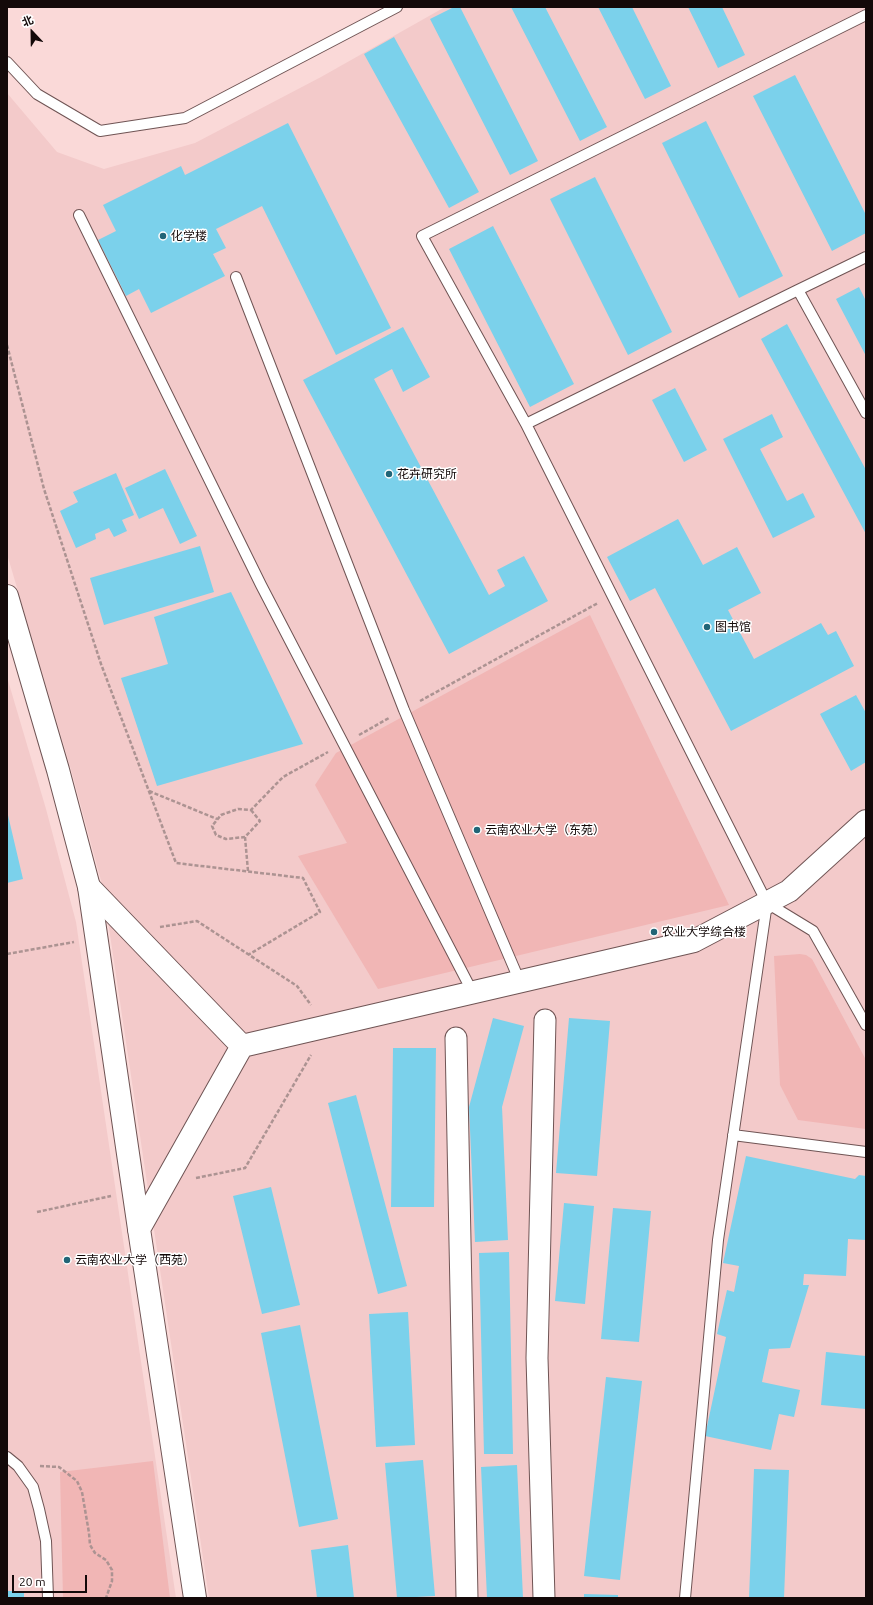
<!DOCTYPE html>
<html>
<head>
<meta charset="utf-8">
<style>
  body { margin:0 }
  #map { position:relative; width:873px; height:1605px; overflow:hidden; background:#fad9d8; font-family:Ubuntu,"Noto Sans SC",sans-serif }
  canvas { display:block }
  .frame { position:absolute; inset:0; border:8px solid #130909; pointer-events:none }
  .north { position:absolute; left:12px; top:12px; width:40px; height:40px; -webkit-text-stroke:3px #fff; paint-order:stroke; rotate:338deg; font-size:11px; font-weight:700; line-height:16px; text-align:center; color:#130909 }
  .north::after { content:''; display:block; margin:auto; width:14px; height:18px; background:#130909; clip-path:polygon(50% 0,100% 100%,50% 72%,0 100%) }
  .scale { position:absolute; left:12px; top:1575px; width:75px; height:18px; box-sizing:border-box; border:2px solid #130909; border-top:0; padding-left:5px; font-size:12px; line-height:14px; white-space:nowrap; color:#130909; -webkit-text-stroke:3px #fff; paint-order:stroke }
</style>
</head>
<body>
<div id="map">
<canvas width="873" height="1605"></canvas>
<div class="frame"></div>
<div class="north">北</div>
<div class="scale">20 m</div>
</div>
<script>
const g = document.querySelector('canvas').getContext('2d');
g.lineJoin = 'round';
function paint(path, color) { g.fillStyle = color; g.fill(path, 'evenodd'); }
const poly = rows => new Path2D(rows.map(r => 'M' + r).join(''));
function stroke(path, color, width, dash) { g.strokeStyle = color; g.lineWidth = width; g.lineCap = dash ? 'butt' : 'round'; g.setLineDash(dash || []); g.stroke(path); }
function label(font, color, halo, rows, align = 'center') {
  g.font = font + ' Ubuntu,"Noto Sans SC",sans-serif'; g.lineWidth = 3; g.setLineDash([]); g.textBaseline = 'middle'; g.strokeStyle = halo; g.fillStyle = color; for (const [text, x, y, turn = 0] of rows) {
    g.save(); g.translate(x, y); g.rotate((+turn || 0) * Math.PI / 180); g.textAlign = isNaN(turn) ? turn : align; if (halo) g.strokeText(text, 0, 0); g.fillText(text, 0, 0); g.restore();
  }
}
paint(poly([
  [445,7,866,7,866,1598,209,1598,103,888,72,773,7,554,7,93,57,152,104,169,195,143,321,77],
  [7,677,46,809,76,922,176,1598,7,1598]
]), '#f3caca');
paint(poly([
  [590,615,729,905,378,989,298,856,347,843,315,785,336,753],
  [800,954,806,955,812,959,866,1060,866,1129,798,1120,780,1085,774,956],
  [153,1461,170,1598,63,1598,60,1472]
]), '#f1b6b5');
paint(poly([
  [454,7,460,7,538,161,510,175,430,19],
  [511,7,545,7,607,127,580,141],
  [598,7,632,7,671,86,645,99],
  [688,7,722,7,745,55,718,68],
  [394,37,479,192,449,208,364,54],
  [795,75,866,215,866,233,832,251,753,96],
  [706,121,783,276,739,298,662,143],
  [288,123,391,328,336,355,262,206,216,229,226,248,213,254,225,276,151,313,139,289,126,296,98,240,116,231,103,205,181,166,185,175],
  [595,177,672,332,628,355,550,199],
  [493,226,574,384,530,407,449,249],
  [859,287,866,301,866,356,836,299],
  [787,324,866,470,866,534,761,339],
  [403,327,430,377,403,392,392,369,374,379,489,595,505,586,497,570,524,556,548,601,449,654,303,380],
  [675,388,707,450,684,462,652,400],
  [772,414,783,437,760,449,787,501,803,493,815,517,773,538,723,439],
  [165,469,197,536,180,544,163,508,139,519,125,488],
  [116,473,134,515,122,520,127,531,114,537,109,528,95,534,96,539,76,548,60,511,78,502,73,492],
  [678,519,703,565,737,547,761,593,728,610,754,659,821,623,828,635,836,631,854,666,731,731,655,588,630,601,607,557],
  [200,546,214,592,104,625,90,578],
  [231,592,303,744,157,786,121,678,168,664,154,617],
  [856,695,866,713,866,762,851,771,820,714],
  [7,811,23,879,7,883],
  [493,1018,524,1026,502,1107,508,1240,475,1242,469,1107],
  [569,1018,610,1021,597,1176,556,1173],
  [393,1048,436,1048,434,1207,391,1207],
  [356,1095,407,1286,378,1294,328,1103],
  [746,1156,855,1179,859,1175,866,1176,866,1240,848,1239,846,1276,804,1274,803,1285,809,1285,790,1348,769,1349,762,1382,800,1390,794,1417,779,1414,771,1450,705,1436,726,1337,717,1334,727,1290,734,1292,739,1266,723,1263],
  [271,1187,300,1305,262,1314,233,1196],
  [564,1203,594,1206,585,1304,555,1301],
  [613,1208,651,1211,639,1342,601,1339],
  [509,1252,513,1454,484,1454,479,1253],
  [408,1312,415,1445,376,1447,369,1314],
  [300,1325,338,1519,299,1527,261,1333],
  [826,1352,866,1356,866,1409,821,1405],
  [606,1377,642,1381,620,1580,584,1576],
  [423,1460,435,1596,397,1598,385,1463],
  [517,1465,523,1598,487,1598,481,1467],
  [754,1469,789,1470,784,1598,749,1598],
  [348,1545,354,1598,317,1598,311,1550],
  [7,1591,24,1591,24,1598,7,1598],
  [584,1594,618,1595,618,1598,584,1598]
]), '#7bd1eb');
const lane = poly([
  [866,15,422,236,526,424,767,903,813,931,866,1025],
  [7,62,37,94,100,131,185,118,397,7],
  [79,215,261,585,473,993],
  [236,277,404,710,520,982],
  [798,290,866,257],
  [526,424,798,290,866,413],
  [733,1135,866,1152],
  [7,1457,18,1466,33,1487,39,1509,46,1541,48,1598],
  [685,1598,718,1240,767,903]
]);
const street = poly([
  [456,1038,467,1598],
  [544,1598,537,1358,545,1020]
]);
const secondary = poly([
  [89,887,242,1046],
  [195,1598,139,1229,242,1046,694,941,789,891,866,821]
]);
const primary = poly([
  [7,596,58,770,89,887,139,1229]
]);
stroke(lane, '#6f5454', 12);
stroke(street, '#6f5454', 23);
stroke(secondary, '#6f5454', 24);
stroke(primary, '#6f5454', 24);
stroke(poly([
  [7,345,44,489,101,664,176,863,303,878,320,912,248,955],
  [420,701,598,603],
  [359,735,389,718],
  [149,791,217,819],
  [251,810,260,821,245,837,226,839,216,835,212,826,221,815,238,809,251,810,283,777,328,752],
  [245,837,248,871],
  [160,927,197,921,297,986,311,1005],
  [7,954,74,942],
  [196,1178,245,1168,311,1055],
  [37,1212,111,1196],
  [40,1466,59,1467,77,1481,82,1492,89,1533,90,1545,95,1553,106,1560,112,1570,112,1581,106,1598]
]), '#ac9392', 2.5, [4, 2]);
stroke(lane, '#fff', 10);
stroke(street, '#fff', 21);
stroke(secondary, '#fff', 22);
stroke(primary, '#fff', 22);
for (const [x, y, r, color] of [
  [163,236,4,"#216577"],
  [389,474,4,"#216577"],
  [707,627,4,"#216577"],
  [477,830,4,"#216577"],
  [654,932,4,"#216577"],
  [67,1260,4,"#216577"]
]) { const dot = new Path2D(); dot.arc(x, y, r, 0, 2 * Math.PI); g.fillStyle = color; g.fill(dot); stroke(dot, '#fff', 1.5); }
label('12px', '#130909', '#fff', [
  ["化学楼",171,236],
  ["花卉研究所",397,474],
  ["图书馆",715,627],
  ["云南农业大学（东苑）",485,830],
  ["农业大学综合楼",662,932],
  ["云南农业大学（西苑）",75,1260]
], 'left');
</script>
</body>
</html>
